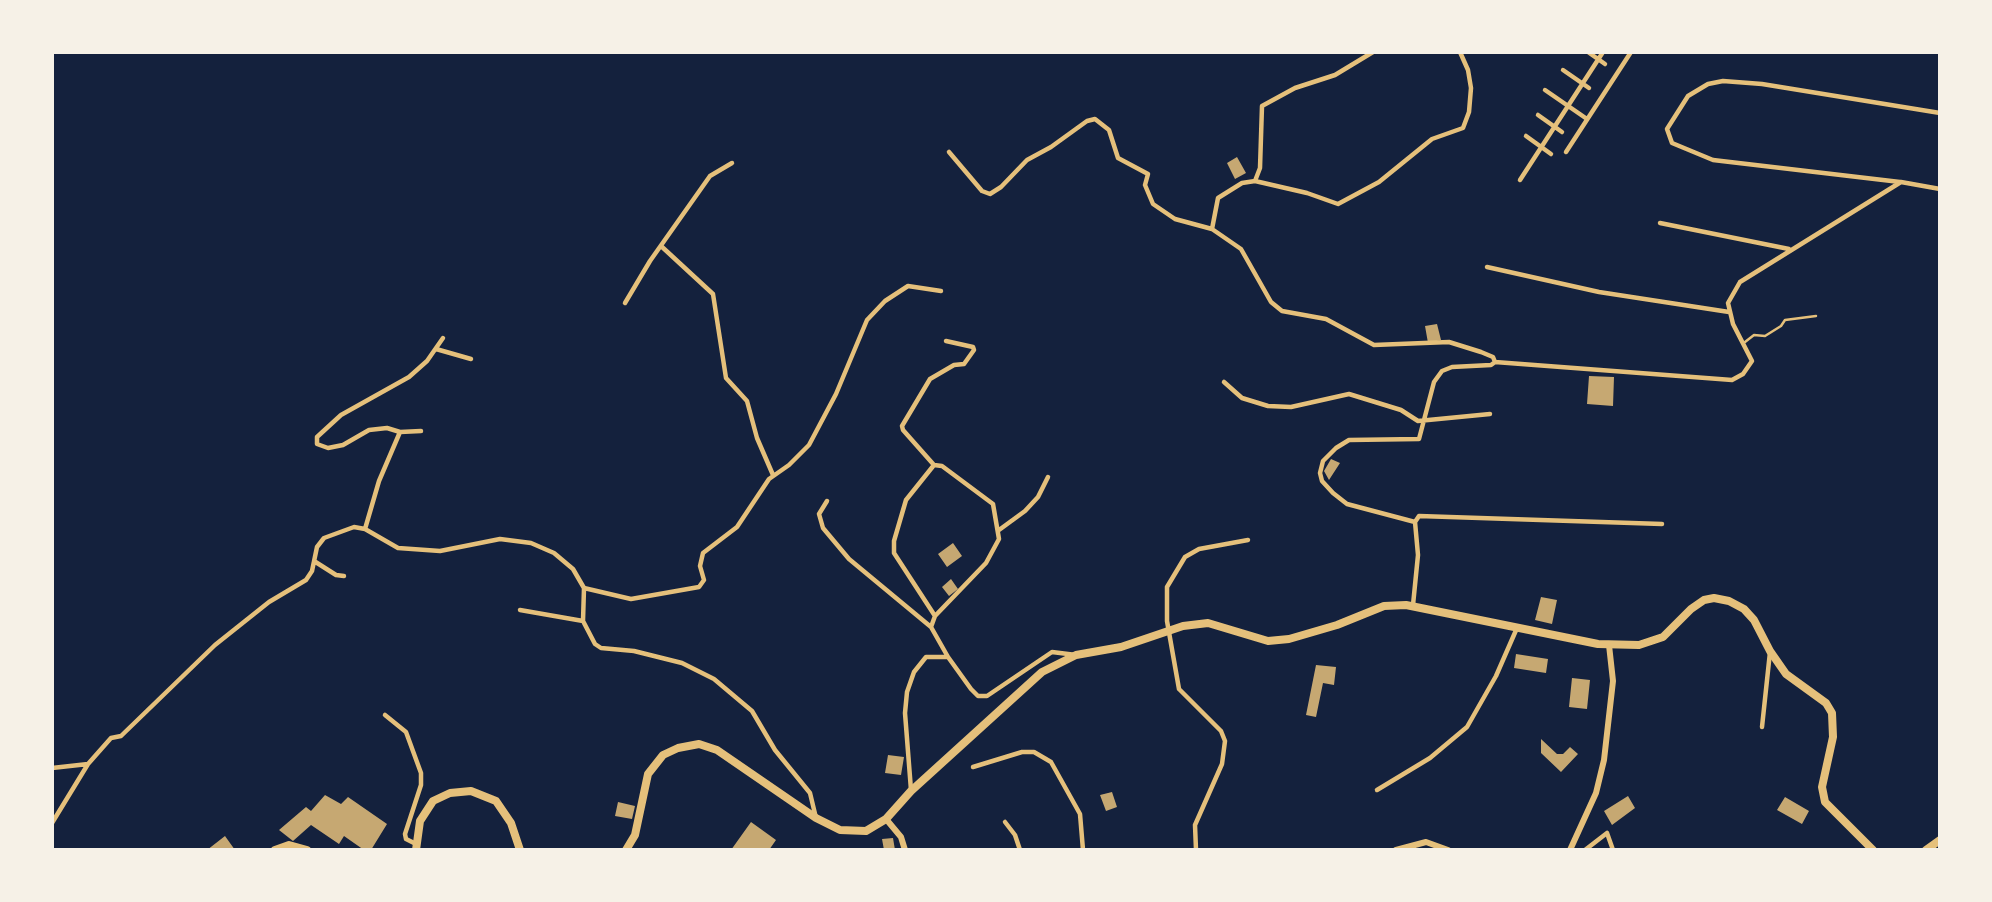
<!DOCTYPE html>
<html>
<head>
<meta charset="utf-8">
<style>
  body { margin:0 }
  #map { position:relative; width:1992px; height:902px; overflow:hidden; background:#14213d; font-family:Mulish,sans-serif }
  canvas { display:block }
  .frame { position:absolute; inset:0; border:54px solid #f6f1e7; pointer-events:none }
</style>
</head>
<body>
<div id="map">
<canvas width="1992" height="902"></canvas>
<div class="frame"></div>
</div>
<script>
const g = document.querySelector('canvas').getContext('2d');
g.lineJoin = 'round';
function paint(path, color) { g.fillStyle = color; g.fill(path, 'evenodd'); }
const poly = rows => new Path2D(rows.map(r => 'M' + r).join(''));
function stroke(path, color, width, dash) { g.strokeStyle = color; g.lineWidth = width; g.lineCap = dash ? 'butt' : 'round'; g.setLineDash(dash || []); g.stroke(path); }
paint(poly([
  [1237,157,1246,173,1235,179,1227,163],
  [1437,324,1441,340,1428,343,1425,326],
  [1589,376,1614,377,1613,406,1587,404],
  [1331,459,1340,463,1329,480,1324,471],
  [953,543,962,556,947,567,938,554],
  [951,579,958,589,949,596,942,587],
  [1541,597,1557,600,1552,624,1535,620],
  [1516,654,1548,659,1546,673,1514,668],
  [1316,665,1336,667,1334,685,1323,683,1316,717,1306,715],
  [1572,678,1590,680,1587,709,1569,707],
  [1541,739,1557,754,1563,754,1570,747,1578,754,1561,772,1541,753],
  [888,755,904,757,901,775,885,773],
  [1112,792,1117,807,1106,811,1100,795],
  [325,795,341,804,348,797,387,824,371,850,364,850,344,836,339,844,311,825,293,841,279,830,306,807,311,811],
  [1628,796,1635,808,1612,825,1604,811],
  [1785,797,1809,811,1802,824,1777,810],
  [618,802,635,806,632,819,615,816],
  [751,822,776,840,769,850,731,850],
  [225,836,235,850,207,850],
  [893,838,895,850,884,850,882,839]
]), '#c6a872');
stroke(poly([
  [1745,342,1754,335,1765,336,1781,326,1785,320,1816,316]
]), '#e5c07b', 2.5);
stroke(poly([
  [1460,52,1468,70,1471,88,1469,112,1463,128,1432,139,1379,182,1338,204,1307,193,1255,181,1242,183,1218,198,1212,229,1241,249,1271,302,1282,311,1326,319,1374,345,1449,342,1481,352,1493,357,1495,362],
  [1588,52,1605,64],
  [1563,70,1589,88],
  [1545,90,1587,119],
  [1538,115,1562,132],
  [1526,136,1551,154],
  [949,152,982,191,990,194,1001,187,1027,160,1051,147,1087,121,1095,119,1109,130,1118,158,1148,174,1145,185,1153,204,1175,219,1212,229],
  [1566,152,1631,52],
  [1520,180,1603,52],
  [1255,181,1260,168,1262,106,1295,88,1335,75,1373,52],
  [1900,182,1713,160,1672,143,1667,129,1688,96,1708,84,1723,81,1762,84,1940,113],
  [1660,223,1789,249],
  [661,246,713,294,726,378,747,401,757,438,773,475],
  [1487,267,1599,292,1729,312],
  [625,303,650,261,710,176,732,163],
  [436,349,471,359],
  [1224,382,1242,398,1268,406,1291,407,1349,394,1401,410,1418,421,1490,414],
  [400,432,421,431],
  [934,465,906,500,894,541,894,553,935,616],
  [827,501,819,514,823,528,849,559,931,627,948,657],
  [1415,522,1419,516,1662,524],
  [365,529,379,481,400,432,387,428,369,430,343,445,328,448,317,444,317,437,341,415,409,377,427,361,443,338],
  [999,530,1025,511,1038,497,1048,477],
  [314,561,336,575,344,576],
  [584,588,631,599,699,587,704,580,700,566,703,553,737,527,769,479,789,465,809,445,836,394,867,320,885,301,908,286,941,291],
  [1413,605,1418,555,1415,522,1347,504,1333,493,1322,481,1320,473,1323,461,1336,448,1349,440,1419,439,1434,382,1442,371,1452,367,1491,365,1495,362,1732,380,1743,374,1752,361,1733,324,1728,303,1740,282,1901,182,1940,189],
  [520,610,583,621],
  [931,627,935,616,986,563,999,539,993,504,942,466,934,465,903,430,902,426,930,379,954,365,964,364,974,350,973,347,946,341],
  [385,715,406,732,421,773,421,785,405,834,406,839,416,844],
  [1762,727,1770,652],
  [973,767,1022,752,1034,752,1051,762,1080,814,1083,850],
  [52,768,88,764],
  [911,790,905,713,907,692,914,672,926,657,948,657,971,689,978,696,987,696,1052,652,1076,655],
  [1377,790,1430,758,1467,727,1496,676,1517,628],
  [1005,822,1015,835,1020,850],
  [52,823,88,764,111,738,121,736,215,645,269,602,306,580,312,571,317,547,324,538,354,527,365,529,398,548,440,551,500,539,531,543,554,553,573,569,584,588,583,621,595,644,601,648,634,651,682,663,714,679,752,711,775,750,810,793,816,818],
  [1196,850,1195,825,1222,764,1225,741,1221,731,1179,689,1167,621,1167,587,1185,557,1199,549,1248,540],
  [1585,850,1607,833,1613,850]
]), '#e5c07b', 4.5);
stroke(poly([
  [886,819,901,837,905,850],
  [1396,850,1426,842,1448,850],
  [1570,850,1596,793,1604,760,1613,681,1609,645]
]), '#e5c07b', 6);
stroke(poly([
  [275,850,289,845,307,850],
  [416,850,420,821,433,801,450,793,471,791,496,801,511,823,520,850],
  [626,850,635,835,648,774,663,755,678,748,699,744,717,750,816,818,840,830,866,831,886,819,911,791,1042,672,1076,655,1121,647,1183,626,1208,623,1268,641,1289,639,1337,625,1384,606,1406,605,1598,644,1639,645,1663,637,1691,609,1704,600,1714,598,1729,601,1744,609,1754,620,1770,651,1786,674,1826,703,1832,713,1833,737,1822,787,1825,802,1873,850],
  [1926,850,1940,840]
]), '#e5c07b', 8);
</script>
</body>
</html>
